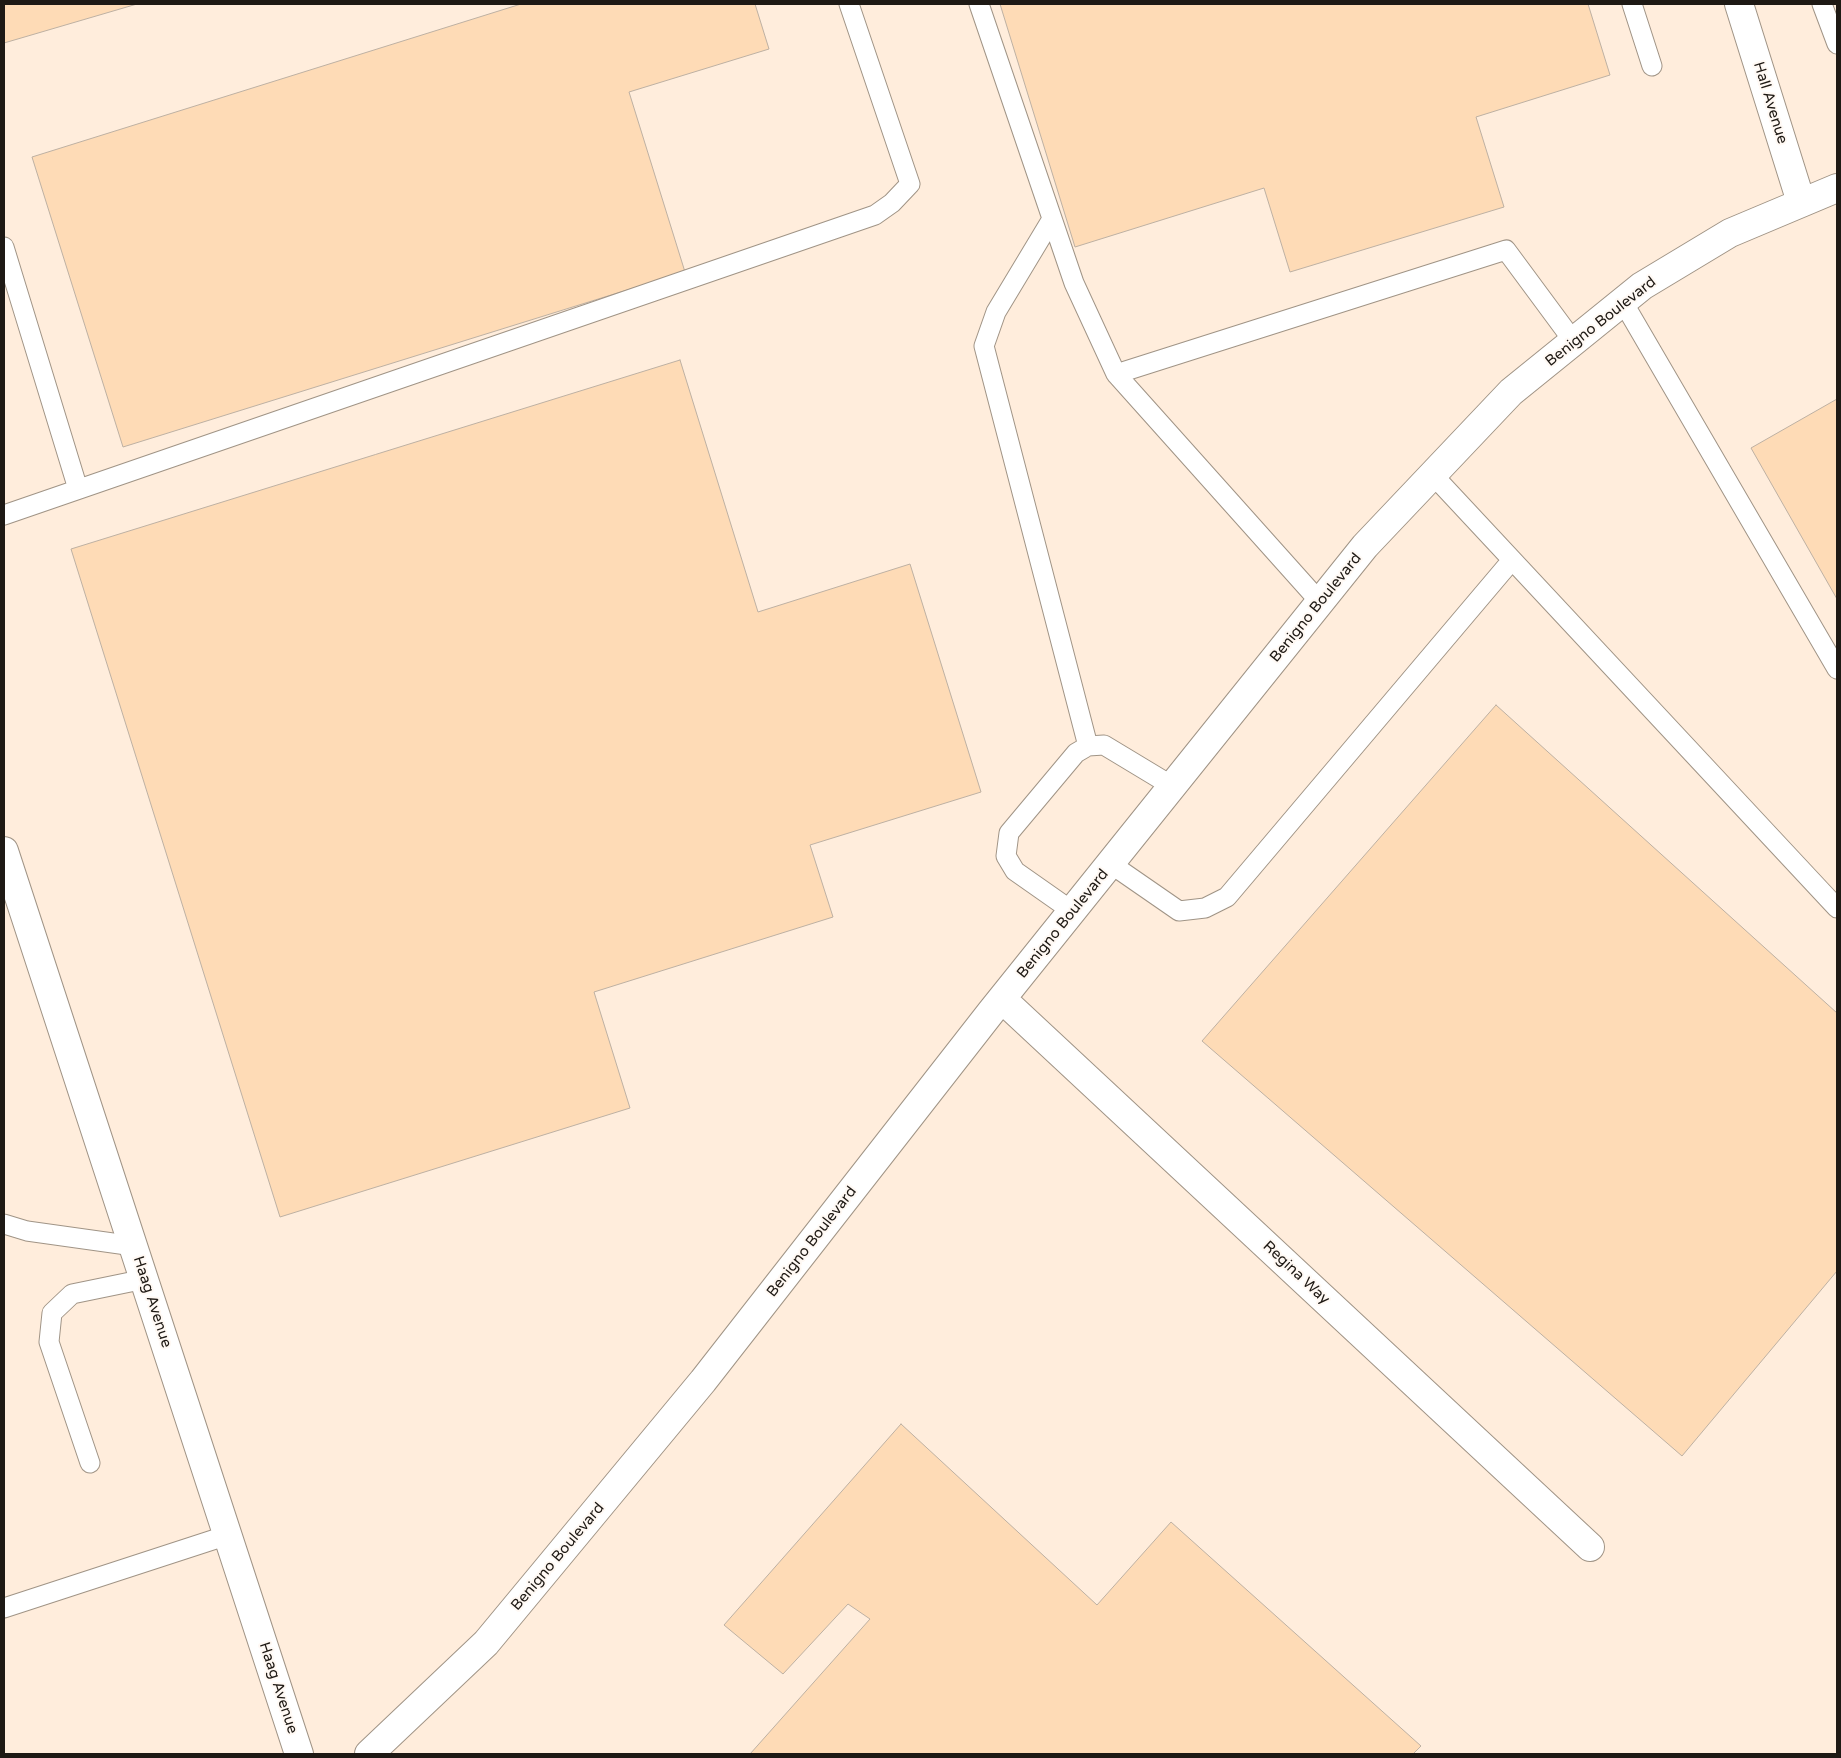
<!DOCTYPE html>
<html>
<head>
<meta charset="utf-8">
<style>
  body { margin:0 }
  #map { position:relative; width:1841px; height:1758px; overflow:hidden; background:#fff9f4; font-family:"Varela Round",sans-serif }
  canvas { display:block }
  .frame { position:absolute; inset:0; border:5px solid #1e1914; pointer-events:none }
</style>
</head>
<body>
<div id="map">
<canvas width="1841" height="1758"></canvas>
<div class="frame"></div>
</div>
<script>
const g = document.querySelector('canvas').getContext('2d');
g.lineJoin = 'round';
function paint(path, color) { g.fillStyle = color; g.fill(path, 'evenodd'); }
const poly = rows => new Path2D(rows.map(r => 'M' + r).join(''));
function stroke(path, color, width, dash) { g.strokeStyle = color; g.lineWidth = width; g.lineCap = dash ? 'butt' : 'round'; g.setLineDash(dash || []); g.stroke(path); }
function label(font, color, halo, rows, align = 'center') {
  g.font = font + ' "Varela Round",sans-serif'; g.lineWidth = 4; g.setLineDash([]); g.textBaseline = 'middle'; g.strokeStyle = halo; g.fillStyle = color; for (const [text, x, y, turn = 0] of rows) {
    g.save(); g.translate(x, y); g.rotate((+turn || 0) * Math.PI / 180); g.textAlign = isNaN(turn) ? turn : align; if (halo) g.strokeText(text, 0, 0); g.fillText(text, 0, 0); g.restore();
  }
}
paint(poly([
  [4,4,1837,4,1837,1754,4,1754]
]), '#ffeddc');
const building = poly([
  [4,4,137,4,4,43,4,4],
  [521,4,755,4,769,49,629,92,685,272,123,447,32,157,521,4],
  [1000,4,1588,4,1610,75,1476,117,1504,207,1290,272,1264,188,1075,247,1000,4],
  [680,360,758,612,910,564,981,792,810,845,833,917,594,992,630,1108,280,1217,71,549,680,360],
  [1837,399,1837,599,1751,448,1837,399],
  [1496,705,1837,1013,1837,1271,1682,1456,1202,1041,1496,705],
  [901,1424,1097,1605,1171,1522,1421,1746,1413,1754,750,1754,870,1619,848,1604,783,1674,724,1625,901,1424]
]);
paint(building, '#fedbb6');
stroke(building, '#beb1a3', 1);
const service = poly([
  [979,4,1074,283,1116,374,1506,250,1574,342],
  [1632,4,1652,66],
  [1822,4,1837,44],
  [1052,219,996,312,984,346,1088,746],
  [4,247,78,489],
  [1623,302,1837,669],
  [1116,374,1320,602],
  [1433,475,1837,908],
  [4,515,875,215,892,203,910,184,849,4],
  [1111,864,1179,911,1205,908,1227,897,1512,560],
  [1072,911,1015,871,1006,856,1009,833,1076,753,1088,746,1104,745,1172,786],
  [4,1224,27,1231,134,1246],
  [90,1463,49,1342,52,1313,72,1294,145,1279],
  [4,1608,228,1535]
]);
const minor = poly([
  [1739,4,1801,202],
  [4,851,299,1754],
  [1002,999,1590,1547],
  [369,1754,486,1643,703,1381,991,1012,1365,546,1511,392,1642,286,1730,233,1837,188]
]);
stroke(service, '#a09486', 21);
stroke(minor, '#a09486', 30);
stroke(service, '#fff', 19);
stroke(minor, '#fff', 28);
label('15px', '#1e1914', '#fff9f4', [
  ["Hall Avenue",1770,103,73],
  ["Benigno Boulevard",1601,322,-38],
  ["Benigno Boulevard",1316,608,-51],
  ["Benigno Boulevard",1063,924,-51],
  ["Benigno Boulevard",812,1242,-52],
  ["Regina Way",1296,1273,43],
  ["Haag Avenue",152,1302,72],
  ["Benigno Boulevard",558,1557,-50],
  ["Haag Avenue",278,1688,72]
]);
</script>
</body>
</html>
